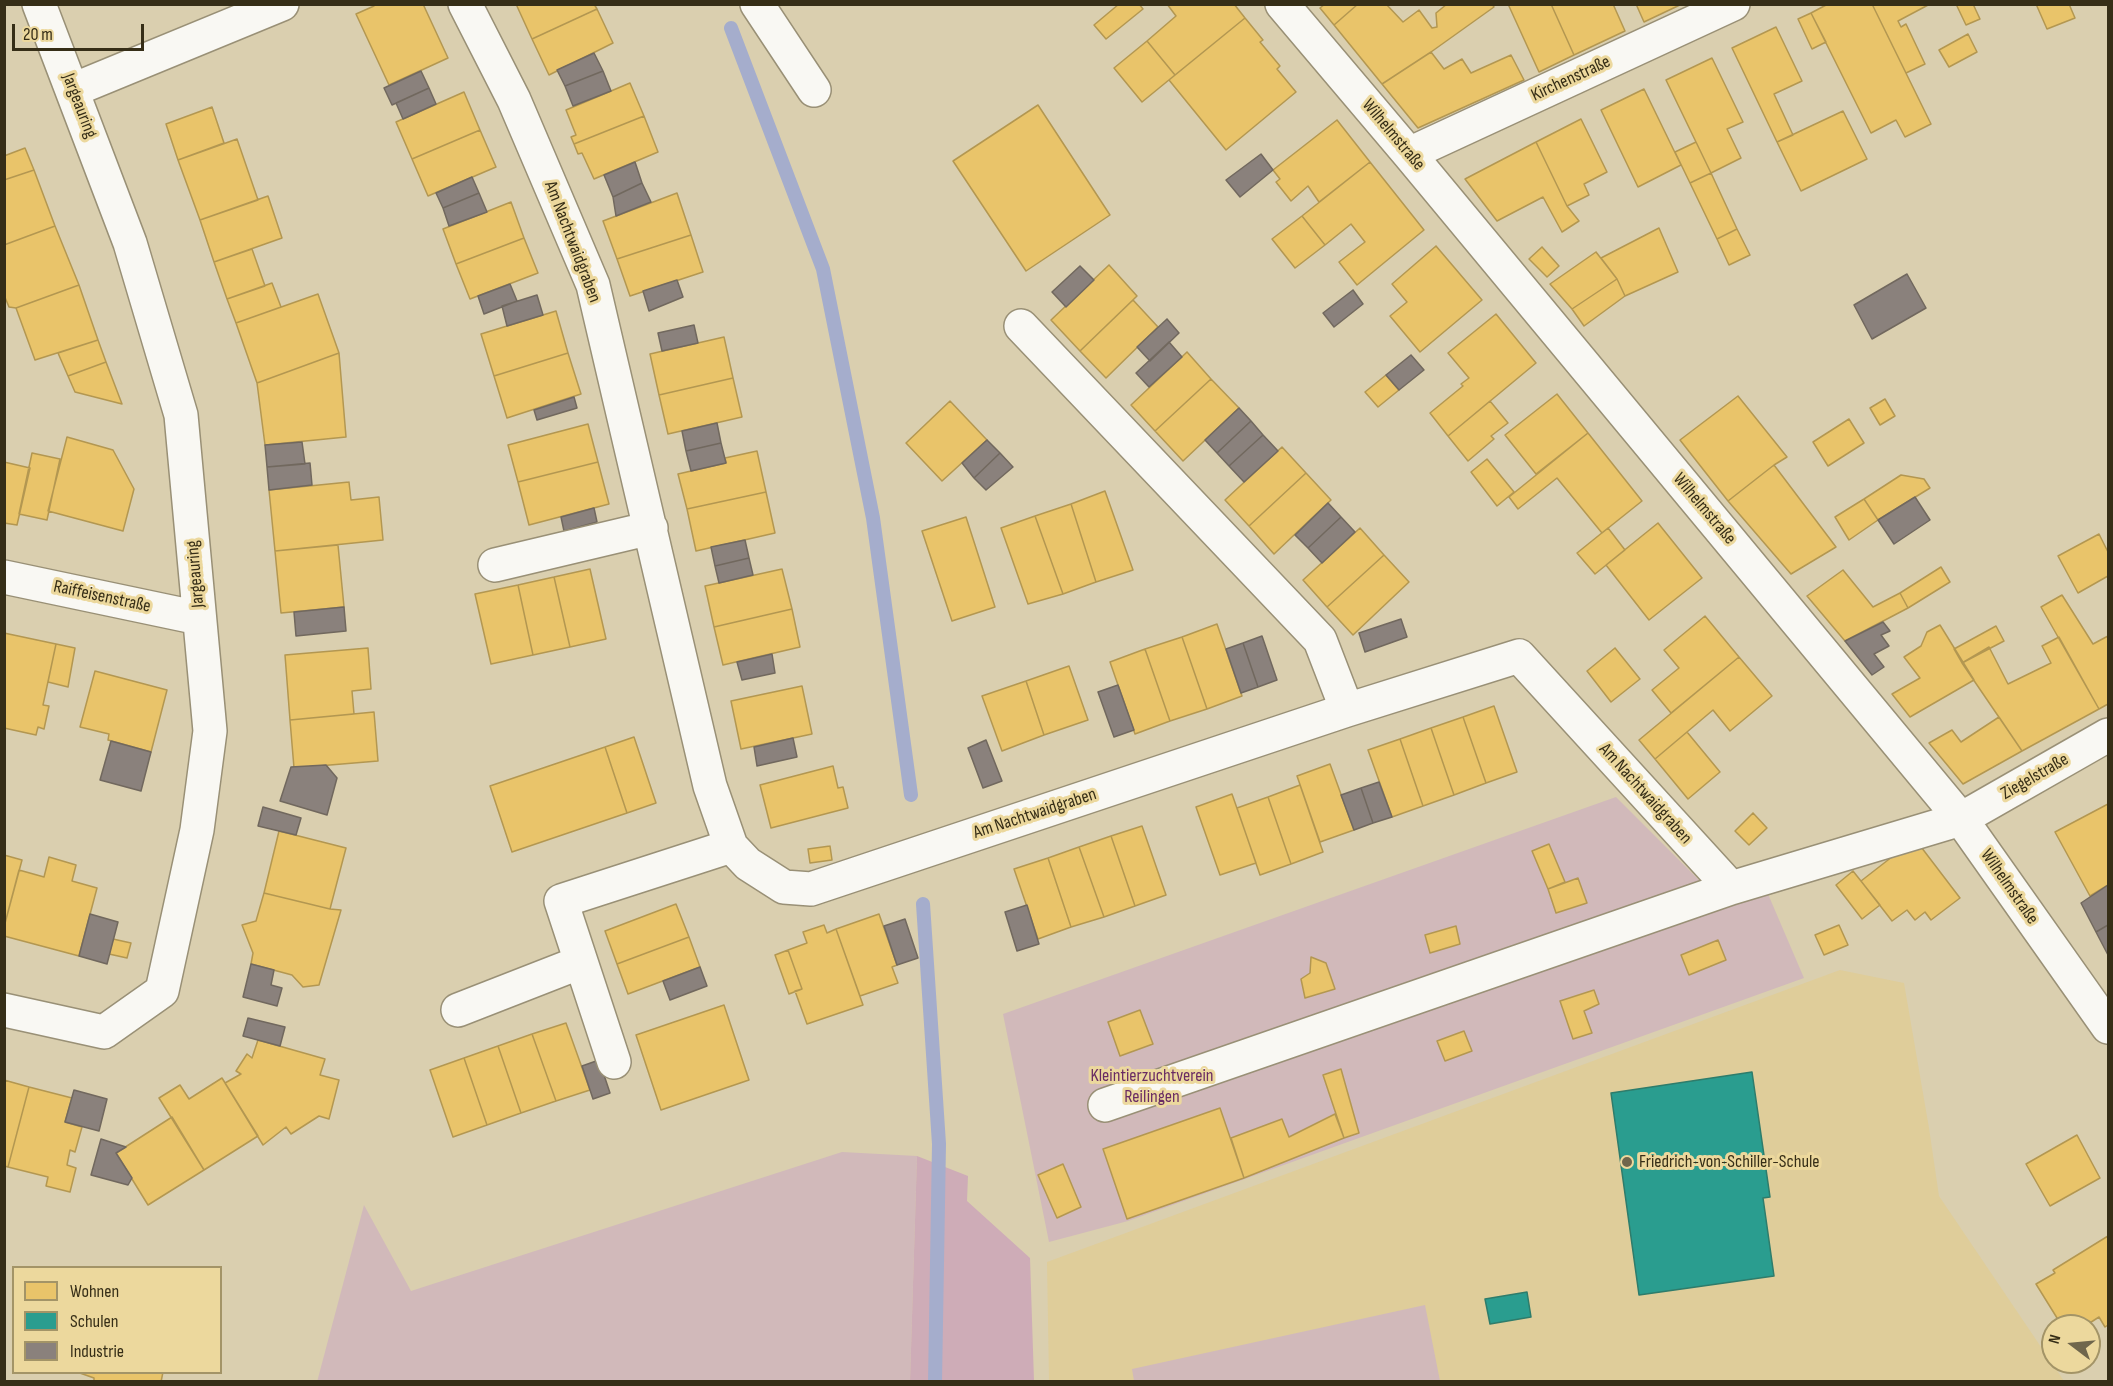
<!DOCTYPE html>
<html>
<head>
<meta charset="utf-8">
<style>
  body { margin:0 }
  #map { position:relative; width:2113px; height:1386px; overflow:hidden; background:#dacfaf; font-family:"Sofia Sans Condensed",sans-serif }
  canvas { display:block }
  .frame { position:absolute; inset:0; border:6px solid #362e17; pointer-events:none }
  .legend { position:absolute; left:12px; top:1266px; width:210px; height:108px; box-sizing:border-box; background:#ecd89d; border:2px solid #a39467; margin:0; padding:8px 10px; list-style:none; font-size:18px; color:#362e17 }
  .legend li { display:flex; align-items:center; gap:12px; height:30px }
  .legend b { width:30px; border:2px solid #a39467 }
  .north { position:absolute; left:2041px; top:1314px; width:60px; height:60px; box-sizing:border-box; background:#ecd89d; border:2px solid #a39467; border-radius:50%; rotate:286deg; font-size:16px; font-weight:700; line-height:24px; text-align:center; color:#362e17 }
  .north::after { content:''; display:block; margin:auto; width:21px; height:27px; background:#6f664c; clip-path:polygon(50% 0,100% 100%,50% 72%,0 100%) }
  .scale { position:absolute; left:12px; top:24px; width:132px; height:27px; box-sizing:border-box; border:3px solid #362e17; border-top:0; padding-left:8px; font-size:18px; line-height:21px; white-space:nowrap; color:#362e17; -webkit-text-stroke:4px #ecd89d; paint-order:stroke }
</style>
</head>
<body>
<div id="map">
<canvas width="2113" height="1386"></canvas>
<div class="frame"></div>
<ul class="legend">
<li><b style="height:16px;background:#e9c46a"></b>Wohnen</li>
<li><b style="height:16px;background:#2a9d8f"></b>Schulen</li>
<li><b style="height:16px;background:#8a817c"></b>Industrie</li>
</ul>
<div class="north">N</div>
<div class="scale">20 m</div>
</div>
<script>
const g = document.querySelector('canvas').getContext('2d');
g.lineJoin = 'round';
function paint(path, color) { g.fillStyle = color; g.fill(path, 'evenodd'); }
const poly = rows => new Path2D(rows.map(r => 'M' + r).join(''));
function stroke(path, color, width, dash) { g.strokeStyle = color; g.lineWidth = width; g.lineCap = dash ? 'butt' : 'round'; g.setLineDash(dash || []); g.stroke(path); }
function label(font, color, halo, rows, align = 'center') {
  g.font = font + ' "Sofia Sans Condensed",sans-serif'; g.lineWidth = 6; g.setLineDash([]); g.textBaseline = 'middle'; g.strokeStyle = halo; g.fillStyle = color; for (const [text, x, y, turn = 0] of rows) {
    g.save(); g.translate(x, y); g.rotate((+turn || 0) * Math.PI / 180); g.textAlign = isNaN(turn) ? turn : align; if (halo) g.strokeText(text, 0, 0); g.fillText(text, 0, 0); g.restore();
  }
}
paint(poly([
  [1840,970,1904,983,1929,1128,1939,1196,2064,1381,1049,1381,1047,1262]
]), '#dfcd9a');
paint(poly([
  [1616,797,1704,885,1765,887,1804,978,1128,1221,1049,1242,1003,1014],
  [842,1152,917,1156,910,1381,317,1382,364,1205,411,1291],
  [1425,1305,1440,1381,1134,1381,1132,1369]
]), '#d1b9ba');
paint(poly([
  [917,1156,968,1176,967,1201,1030,1258,1034,1381,910,1381]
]), '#ceacb7');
const homes = poly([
  [373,4,423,4,448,58,389,85,356,14,374,6,373,4],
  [516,4,594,4,597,9,532,39,516,4],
  [1119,4,1139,4,1143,9,1106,39,1094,25,1119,4],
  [1167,4,1234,4,1245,18,1175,75,1147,41,1176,16,1167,4],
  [1325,4,1358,4,1334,25,1320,8,1325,4],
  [1358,4,1386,4,1403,22,1419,10,1432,28,1437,27,1436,13,1447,4,1492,4,1494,7,1431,52,1382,84,1334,25,1358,4],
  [1508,4,1551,4,1574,55,1539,72,1508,4],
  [1551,4,1613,4,1625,31,1574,55,1551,4],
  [1636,4,1682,4,1644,22,1636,4],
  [1828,4,1872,4,1931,124,1905,137,1896,120,1871,133,1811,13,1828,4],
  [1872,4,1930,4,1898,21,1901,27,1906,24,1925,64,1906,73,1872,4],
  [1956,4,1973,4,1980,19,1966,25,1956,4],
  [2036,4,2069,4,2075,18,2047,29,2036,4],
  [597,9,613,43,549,75,532,39,597,9],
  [1811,13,1826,42,1812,49,1798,19,1811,13],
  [1245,18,1263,40,1260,42,1280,66,1277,69,1296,92,1226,150,1169,80,1245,18],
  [1776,27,1802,81,1774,94,1793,135,1777,142,1732,48,1776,27],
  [1968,34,1977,52,1949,67,1939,50,1968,34],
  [1147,41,1175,75,1142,102,1114,68,1147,41],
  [1431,52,1444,69,1462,59,1471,73,1511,55,1524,80,1418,128,1382,84,1431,52],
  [1712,58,1743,122,1727,129,1741,158,1711,173,1666,80,1712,58],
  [630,83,644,116,574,144,571,137,576,135,566,110,630,83],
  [1644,89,1681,165,1638,187,1601,110,1644,89],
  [464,92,480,130,412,159,396,122,464,92],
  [1038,105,1110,215,1026,271,953,161,1038,105],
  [212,107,224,143,178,160,166,124,212,107],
  [1843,111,1867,159,1801,191,1777,142,1843,111],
  [644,116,658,152,594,179,582,153,578,154,574,144,644,116],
  [1581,119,1607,172,1584,184,1589,195,1567,206,1536,142,1581,119],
  [1337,120,1370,162,1319,202,1308,186,1291,201,1276,182,1280,179,1273,170,1337,120],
  [480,130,496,167,428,196,412,159,480,130],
  [237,139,258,200,200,220,178,160,237,139],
  [1536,142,1567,206,1579,221,1562,232,1543,197,1497,221,1465,179,1536,142],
  [1696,142,1711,173,1690,183,1675,152,1696,142],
  [25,148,34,170,4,180,4,156,25,148],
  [1370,162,1424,230,1357,285,1339,262,1365,242,1351,224,1325,245,1302,216,1370,162],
  [34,170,55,226,4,245,4,180,34,170],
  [1711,173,1737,229,1717,239,1690,183,1711,173],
  [677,193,691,235,617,259,603,221,677,193],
  [268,196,282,238,214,262,200,220,268,196],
  [511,202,524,238,456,264,443,229,511,202],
  [1302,216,1325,245,1295,268,1272,239,1302,216],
  [55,226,79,285,16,308,9,307,4,295,4,245,55,226],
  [1659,228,1678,272,1625,296,1617,279,1601,258,1659,228],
  [1737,229,1750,255,1729,265,1717,239,1737,229],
  [691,235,703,272,630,296,617,259,691,235],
  [524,238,538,273,470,299,456,264,524,238],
  [1436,246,1482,300,1420,352,1390,316,1407,302,1392,284,1436,246],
  [1542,247,1559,266,1547,277,1529,259,1542,247],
  [252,249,265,286,227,299,214,262,252,249],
  [1596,252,1617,279,1572,309,1550,284,1596,252],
  [1109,265,1137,296,1080,351,1051,320,1109,265],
  [1617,279,1625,296,1584,326,1572,309,1617,279],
  [272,283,281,307,236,323,227,299,272,283],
  [79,285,98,340,35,360,16,308,79,285],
  [318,294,339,353,257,383,236,323,318,294],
  [1133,300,1158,327,1106,378,1080,351,1133,300],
  [556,311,568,353,494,376,481,334,556,311],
  [1496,314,1536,363,1448,436,1430,413,1463,386,1461,384,1469,378,1448,353,1496,314],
  [724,337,733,378,659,395,650,354,724,337],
  [98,340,106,362,68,376,58,353,98,340],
  [1187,352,1211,379,1155,431,1131,405,1187,352],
  [339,353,346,437,265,445,257,383,339,353],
  [568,353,581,394,507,418,494,376,568,353],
  [106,362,122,404,75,392,68,376,106,362],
  [1386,375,1399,390,1378,407,1365,392,1386,375],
  [733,378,742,417,668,434,659,395,733,378],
  [1211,379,1239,408,1183,461,1155,431,1211,379],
  [1557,394,1588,433,1536,474,1505,435,1557,394],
  [1738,396,1787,457,1774,465,1728,501,1680,440,1738,396],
  [1885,399,1895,416,1880,425,1870,408,1885,399],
  [950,401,987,440,942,481,906,443,950,401],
  [1490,401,1508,423,1491,436,1494,439,1468,461,1448,436,1490,401],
  [1849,419,1864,443,1828,466,1813,442,1849,419],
  [588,424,598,462,518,482,508,445,588,424],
  [1588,433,1642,501,1602,533,1557,478,1518,509,1509,497,1588,433],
  [67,437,113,450,134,489,123,531,48,511,67,437],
  [1282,447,1306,473,1249,526,1225,500,1282,447],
  [757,451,766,492,687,509,678,474,726,463,725,458,757,451],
  [32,453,60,459,47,520,19,514,32,453],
  [1487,459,1514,492,1497,506,1471,472,1487,459],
  [4,462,30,468,17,525,4,523,4,462],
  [598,462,609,504,529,525,518,482,598,462],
  [1774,465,1836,547,1791,574,1728,501,1774,465],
  [1306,473,1331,500,1274,554,1249,526,1306,473],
  [1901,475,1924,479,1930,488,1878,520,1864,499,1901,475],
  [349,482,351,500,379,497,383,540,275,551,269,490,349,482],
  [1105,491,1133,570,1096,582,1071,504,1105,491],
  [766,492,775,533,696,551,687,509,766,492],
  [1864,499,1878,520,1849,540,1835,517,1864,499],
  [1071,504,1096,582,1063,594,1035,516,1071,504],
  [1035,516,1063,594,1028,604,1001,528,1035,516],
  [966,517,995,607,952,621,922,531,966,517],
  [1658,523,1702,578,1649,620,1606,565,1658,523],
  [1360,528,1384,555,1327,607,1303,580,1360,528],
  [1608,528,1625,550,1595,574,1577,553,1608,528],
  [2099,534,2108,552,2108,576,2078,593,2058,556,2099,534],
  [338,545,344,607,281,613,275,551,338,545],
  [1384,555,1409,582,1353,635,1327,607,1384,555],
  [1941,567,1950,582,1908,608,1900,593,1941,567],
  [590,569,606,639,570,647,554,577,590,569],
  [782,569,792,609,714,627,705,586,782,569],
  [1843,570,1873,607,1900,593,1908,608,1845,641,1807,596,1843,570],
  [554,577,570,647,533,655,518,585,554,577],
  [518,585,533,655,491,664,475,594,518,585],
  [2062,595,2093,644,2108,636,2108,704,2099,709,2041,607,2062,595],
  [792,609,800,647,723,665,714,627,792,609],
  [1705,616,1739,657,1671,713,1652,690,1679,668,1664,650,1705,616],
  [1217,624,1242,696,1207,709,1182,637,1217,624],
  [1940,625,1974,680,1910,717,1892,694,1920,678,1904,657,1921,646,1927,632,1940,625],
  [1996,626,2004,641,1962,663,1954,649,1996,626],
  [4,633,56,644,43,705,49,706,44,729,38,727,36,735,4,728,4,633],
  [1182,637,1207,709,1170,721,1145,649,1182,637],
  [2059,637,2099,709,2022,751,1962,663,1989,647,2008,684,2051,663,2042,646,2059,637],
  [56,644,75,648,68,687,48,682,56,644],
  [368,648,371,689,352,691,354,714,290,720,285,655,368,648],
  [1615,648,1640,679,1611,702,1587,671,1615,648],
  [1145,649,1170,721,1135,734,1110,662,1145,649],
  [1739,657,1772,696,1730,731,1713,710,1655,759,1639,740,1739,657],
  [1069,666,1088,720,1044,735,1026,681,1069,666],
  [95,671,167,690,151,752,108,740,109,734,80,727,95,671],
  [1026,681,1044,735,1002,751,982,696,1026,681],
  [802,686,812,734,741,749,731,701,802,686],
  [1494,706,1517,772,1486,783,1463,717,1494,706],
  [374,712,378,761,294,768,290,720,374,712],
  [1463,717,1486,783,1454,795,1431,728,1463,717],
  [1999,717,2022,751,1963,784,1929,743,1952,730,1961,742,1999,717],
  [1431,728,1454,795,1423,806,1400,739,1431,728],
  [1687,732,1720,772,1688,799,1655,759,1687,732],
  [634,737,656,803,627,813,605,747,634,737],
  [1400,739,1423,806,1392,817,1368,750,1400,739],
  [605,747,627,813,512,852,490,786,605,747],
  [1330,764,1354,830,1320,842,1297,776,1330,764],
  [833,766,838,788,843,787,848,808,771,828,760,785,833,766],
  [1300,785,1323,852,1291,864,1268,797,1300,785],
  [1232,794,1256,863,1220,875,1196,807,1232,794],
  [1268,797,1291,864,1260,875,1237,808,1268,797],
  [2108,804,2108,885,2090,896,2055,832,2108,804],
  [1753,813,1767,828,1749,845,1735,831,1753,813],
  [1142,826,1166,895,1135,906,1111,836,1142,826],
  [279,831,346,848,330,909,264,893,279,831],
  [1111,836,1135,906,1104,917,1079,847,1111,836],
  [1915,839,1960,898,1931,920,1925,912,1915,920,1907,910,1892,921,1861,881,1915,839],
  [1549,844,1565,882,1548,889,1532,851,1549,844],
  [830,846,832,860,810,863,808,849,830,846],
  [1079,847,1104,917,1071,927,1048,858,1079,847],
  [4,855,22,860,4,927,4,855],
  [49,857,76,865,72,881,97,888,79,956,4,936,4,927,19,870,44,877,49,857],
  [1048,858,1071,927,1038,939,1014,869,1048,858],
  [1853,871,1880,905,1862,919,1836,885,1853,871],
  [1578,878,1587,903,1556,913,1548,889,1578,878],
  [264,893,330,909,341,910,319,985,303,987,292,975,251,964,253,953,242,925,256,921,264,893],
  [676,904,689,937,617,964,605,931,676,904],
  [879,914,897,965,892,967,898,983,860,996,836,929,879,914],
  [824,925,827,933,836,929,863,1005,807,1024,795,991,802,989,788,950,807,943,803,932,824,925],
  [1839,925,1848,945,1824,955,1815,935,1839,925],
  [1456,926,1460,944,1430,953,1425,935,1456,926],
  [689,937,700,967,628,994,617,964,689,937],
  [113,939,131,943,127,958,109,954,113,939],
  [1718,940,1726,960,1689,975,1681,955,1718,940],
  [788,950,802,989,789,994,775,955,788,950],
  [1311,957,1326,963,1335,989,1305,998,1301,979,1310,973,1311,957],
  [1594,990,1599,1004,1584,1011,1592,1033,1573,1039,1560,1001,1594,990],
  [724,1005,749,1080,661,1110,636,1035,724,1005],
  [1140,1010,1153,1044,1120,1056,1108,1022,1140,1010],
  [566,1023,590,1090,556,1101,532,1034,566,1023],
  [1464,1031,1472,1051,1445,1061,1437,1041,1464,1031],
  [532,1034,556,1101,521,1113,498,1046,532,1034],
  [258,1040,325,1059,320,1075,339,1080,329,1119,319,1116,291,1134,286,1127,263,1145,225,1083,241,1074,236,1071,247,1054,252,1058,258,1040],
  [498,1046,521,1113,487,1125,464,1058,498,1046],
  [464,1058,487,1125,453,1137,430,1070,464,1058],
  [1341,1069,1359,1133,1344,1138,1323,1075,1341,1069],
  [222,1078,258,1136,204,1170,159,1098,180,1085,189,1099,222,1078],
  [4,1080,29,1087,8,1167,4,1166,4,1080],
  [29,1087,72,1098,65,1122,82,1127,75,1152,70,1150,67,1165,76,1168,70,1192,46,1186,48,1177,8,1167,29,1087],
  [1220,1108,1244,1178,1127,1219,1103,1149,1220,1108],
  [1335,1114,1344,1138,1244,1178,1231,1138,1282,1119,1289,1137,1335,1114],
  [172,1117,204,1170,148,1205,116,1153,172,1117],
  [2077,1135,2100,1178,2050,1206,2026,1164,2077,1135],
  [1063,1164,1081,1207,1057,1218,1038,1175,1063,1164],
  [2108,1236,2108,1325,2105,1327,2099,1317,2085,1326,2062,1326,2036,1284,2055,1273,2053,1270,2108,1236],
  [77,1372,163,1372,161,1382,94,1382,94,1378,77,1372]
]);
paint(homes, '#e9c46a');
stroke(homes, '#b39751', 1.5);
const schools = poly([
  [1752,1072,1770,1197,1763,1198,1774,1276,1639,1295,1611,1093,1752,1072],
  [1527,1292,1531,1317,1490,1324,1485,1299,1527,1292]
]);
paint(schools, '#2a9d8f');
stroke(schools, '#2e7c6b', 1.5);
const industry = poly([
  [594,53,603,71,565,86,557,70,594,53],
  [421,71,429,88,392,105,384,88,421,71],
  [603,71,611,91,573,106,565,86,603,71],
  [429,88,436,104,403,119,396,103,429,88],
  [1261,154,1273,170,1240,197,1226,180,1261,154],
  [635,162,642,183,613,197,604,175,635,162],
  [472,177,479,193,443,208,436,193,472,177],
  [642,183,651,202,616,216,613,197,642,183],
  [479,193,487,212,449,226,443,208,479,193],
  [1080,266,1094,280,1066,307,1052,292,1080,266],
  [1907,274,1926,308,1872,339,1854,305,1907,274],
  [677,280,683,297,649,311,643,291,677,280],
  [510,284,517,301,484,314,478,296,510,284],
  [1353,290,1363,304,1334,327,1323,313,1353,290],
  [537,295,543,315,507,326,502,306,537,295],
  [1167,319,1179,333,1150,361,1137,347,1167,319],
  [694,325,698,343,662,351,658,333,694,325],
  [1169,342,1182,357,1149,387,1136,373,1169,342],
  [1411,355,1424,370,1399,390,1386,375,1411,355],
  [574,397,577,408,537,420,534,410,574,397],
  [1239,408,1251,421,1217,453,1205,440,1239,408],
  [1251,421,1263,435,1229,466,1217,453,1251,421],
  [717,423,721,443,686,451,682,431,717,423],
  [1263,435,1278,451,1244,482,1229,466,1263,435],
  [987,440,1000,453,974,478,962,463,987,440],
  [302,442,305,464,267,467,265,445,302,442],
  [721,443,726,463,691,471,686,451,721,443],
  [1000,453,1013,467,986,490,974,478,1000,453],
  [310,463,312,485,269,490,267,467,310,463],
  [1915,497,1930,520,1894,544,1878,520,1915,497],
  [1328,503,1341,517,1308,548,1295,535,1328,503],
  [594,508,597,522,564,531,561,517,594,508],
  [1341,517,1355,532,1322,563,1308,548,1341,517],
  [745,540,749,558,715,566,711,547,745,540],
  [749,558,753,575,719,583,715,566,749,558],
  [344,607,346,631,296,636,294,612,344,607],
  [1401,619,1407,637,1365,652,1359,633,1401,619],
  [1883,622,1890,631,1881,635,1889,646,1874,654,1884,667,1872,675,1845,641,1883,622],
  [1262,636,1277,680,1258,687,1243,643,1262,636],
  [1243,643,1258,687,1241,693,1226,649,1243,643],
  [772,654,775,673,742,680,737,662,772,654],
  [1118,685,1134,730,1114,737,1098,692,1118,685],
  [793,738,797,757,757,766,754,747,793,738],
  [986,740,1002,781,983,788,968,748,986,740],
  [111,741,151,752,141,791,100,780,111,741],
  [326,765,337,778,327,815,280,801,291,767,326,765],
  [1379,782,1392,817,1373,823,1361,788,1379,782],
  [1361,788,1373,823,1354,830,1341,795,1361,788],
  [263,807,301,818,296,835,258,826,263,807],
  [2108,885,2108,925,2096,932,2081,903,2108,885],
  [1027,905,1039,944,1017,951,1005,912,1027,905],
  [90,914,118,922,107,964,79,956,90,914],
  [905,919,918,958,897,965,884,926,905,919],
  [2108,925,2108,955,2096,932,2108,925],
  [251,964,274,970,271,985,282,988,277,1006,243,997,251,964],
  [700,967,707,986,670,1000,663,981,700,967],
  [248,1018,285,1027,280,1046,243,1036,248,1018],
  [599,1060,610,1093,593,1099,582,1066,599,1060],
  [74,1090,107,1099,99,1131,65,1122,74,1090],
  [101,1139,126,1147,116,1153,132,1178,128,1185,91,1175,101,1139]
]);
paint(industry, '#8a817c');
stroke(industry, '#71685e', 1.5);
stroke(poly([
  [731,28,823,269,873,518,911,795],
  [923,904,939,1144,935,1382]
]), '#a5adcc', 14);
const minor = poly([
  [465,4,514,100,593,285,710,786,731,846,748,864,784,887,811,889,1347,710,1519,656,1731,888],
  [757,4,814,90],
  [1282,4,1409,154,1961,819,2108,1027],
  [73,90,282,4],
  [1409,154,1733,4],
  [1021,326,1320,640,1347,710],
  [495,565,651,528],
  [4,577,199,618],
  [4,1010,104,1032,162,991,197,830,210,731,181,415,130,243,39,4],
  [458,1010,581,962],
  [614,1062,561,901,731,846],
  [1105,1105,1731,888,1961,819,2108,735]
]);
stroke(minor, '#999076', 36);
stroke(minor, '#f9f8f3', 33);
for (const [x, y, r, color] of [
  [1627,1162,6,"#6f664c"]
]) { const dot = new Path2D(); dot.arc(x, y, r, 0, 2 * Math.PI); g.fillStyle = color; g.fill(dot); stroke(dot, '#ecd89d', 2); }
label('18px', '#362e17', '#ecd89d', [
  ["Kirchenstraße",1571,79,-25],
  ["Jargeauring",79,106,69],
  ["Wilhelmstraße",1393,135,50],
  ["Am Nachtwaidgraben",572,242,69],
  ["Wilhelmstraße",1704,509,50],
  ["Jargeauring",196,574,-95],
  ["Raiffeisenstraße",102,597,12],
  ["Ziegelstraße",2035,777,-30],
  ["Am Nachtwaidgraben",1645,794,48],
  ["Am Nachtwaidgraben",1035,814,-18],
  ["Wilhelmstraße",2009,887,55]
]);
label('18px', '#692b63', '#ecd89d', [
  ["Kleintierzuchtverein",1152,1076],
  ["Reilingen",1152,1097]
]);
label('18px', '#362e17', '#ecd89d', [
  ["Friedrich-von-Schiller-Schule",1639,1162]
], 'left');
</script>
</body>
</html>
